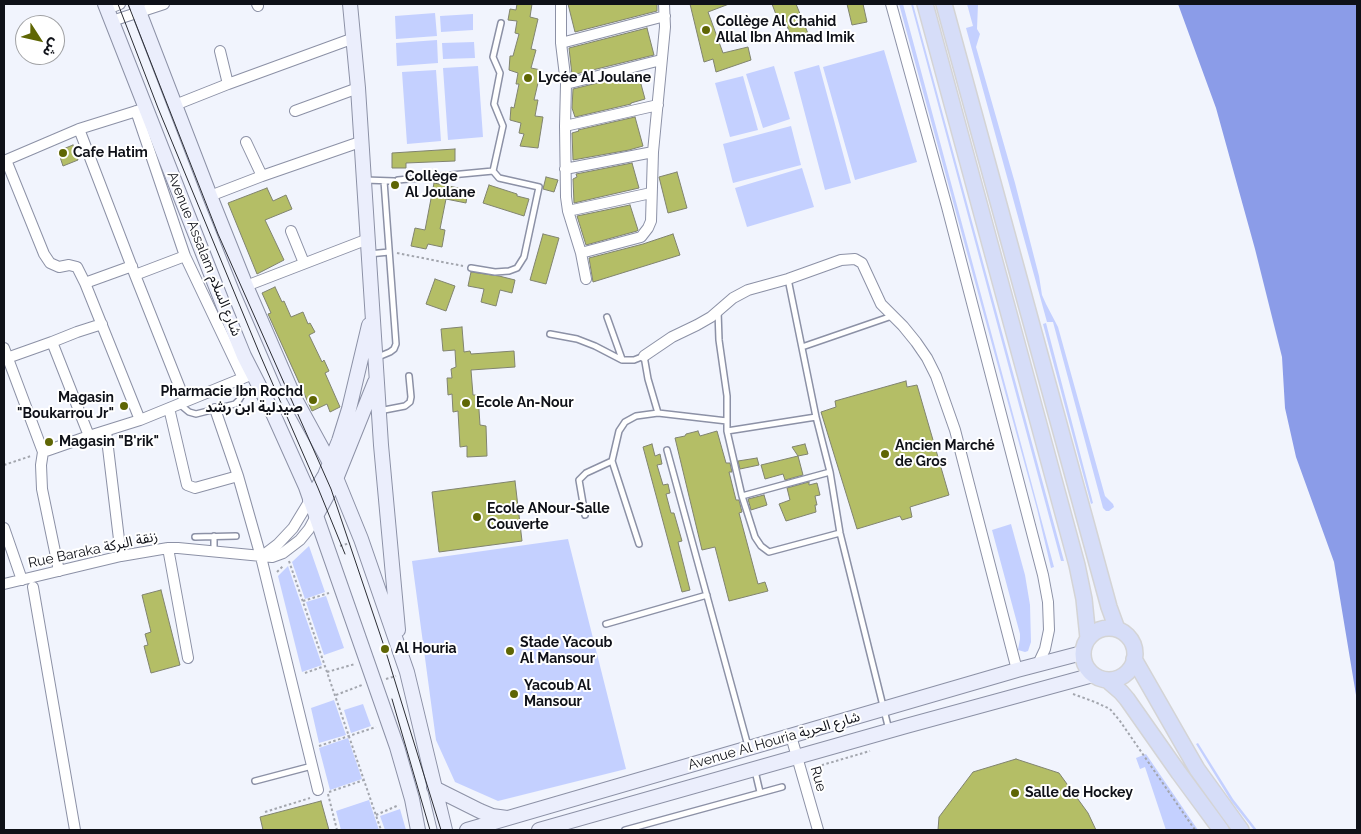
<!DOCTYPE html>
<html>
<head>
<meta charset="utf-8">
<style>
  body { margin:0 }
  #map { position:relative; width:1361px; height:834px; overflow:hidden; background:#f1f4fd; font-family:Raleway,"Noto Sans Arabic",sans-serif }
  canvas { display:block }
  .frame { position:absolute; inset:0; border:5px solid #0f1118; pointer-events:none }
  .north { position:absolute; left:15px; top:15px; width:50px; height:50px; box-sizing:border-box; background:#fff; border:1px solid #9fa0a3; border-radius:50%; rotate:125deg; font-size:14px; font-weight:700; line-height:20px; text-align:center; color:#0f1118 }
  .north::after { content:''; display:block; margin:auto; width:18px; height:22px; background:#5f6604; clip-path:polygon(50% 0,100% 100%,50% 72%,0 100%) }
</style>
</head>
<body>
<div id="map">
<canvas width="1361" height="834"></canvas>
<div class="frame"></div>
<div class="north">ش</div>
</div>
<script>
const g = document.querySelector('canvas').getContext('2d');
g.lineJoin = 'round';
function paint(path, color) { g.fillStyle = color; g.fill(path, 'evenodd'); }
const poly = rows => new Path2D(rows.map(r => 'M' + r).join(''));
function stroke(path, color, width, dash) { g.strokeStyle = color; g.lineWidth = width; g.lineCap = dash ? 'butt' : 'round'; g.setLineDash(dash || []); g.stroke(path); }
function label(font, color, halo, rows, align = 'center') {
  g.font = font + ' Raleway,"Noto Sans Arabic",sans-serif'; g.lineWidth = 4; g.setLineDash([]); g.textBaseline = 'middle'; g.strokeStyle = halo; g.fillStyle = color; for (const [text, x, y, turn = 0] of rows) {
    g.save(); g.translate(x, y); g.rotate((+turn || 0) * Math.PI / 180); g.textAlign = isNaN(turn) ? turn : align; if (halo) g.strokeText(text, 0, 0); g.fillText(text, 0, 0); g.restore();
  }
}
paint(poly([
  [899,4,903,4,1054,567,1051,568,1037,509],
  [911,4,913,4,1064,561,1061,561],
  [967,4,978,4,977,29,980,34,976,47,1015,183,1039,276,1042,295,1046,304,1058,327,1105,496,1113,504,1114,507,1109,511,1106,511,1103,508,1053,322,1047,322,966,28,973,26],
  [435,13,437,36,396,39,395,16],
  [473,14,473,30,441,32,440,16],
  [437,40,438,63,397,66,396,43],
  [474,42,475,58,443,59,442,43],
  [884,50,917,162,855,180,823,67],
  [819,65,851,183,825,190,794,72],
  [478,66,483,137,448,140,443,68],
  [774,66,790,119,763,128,746,74],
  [436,70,441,141,407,144,402,72],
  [743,76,758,130,730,137,715,83],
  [791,126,801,165,733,183,723,144],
  [802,168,814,207,747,227,735,188],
  [1046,323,1093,503,1091,504,1043,324],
  [1011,524,1025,575,1030,605,1031,642,1028,651,1025,652,1018,650,1020,639,1020,634,992,530],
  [568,539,626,769,498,801,455,782,436,740,412,561],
  [309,546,325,592,305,599,292,562],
  [288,566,322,665,302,672,278,576],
  [326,596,344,648,324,655,306,602],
  [334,700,346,735,319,743,311,708],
  [363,704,371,726,351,733,344,710],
  [348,738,362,779,330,790,319,748],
  [1198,743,1233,799,1257,830,1254,830,1231,801,1196,744],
  [1146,754,1198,830,1166,830,1145,767,1140,769,1136,758],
  [369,800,379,830,341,830,336,811],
  [400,809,406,830,385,830,380,816]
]), '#c4d0ff');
paint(poly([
  [1178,4,1357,4,1357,701,1334,562,1296,457,1285,408,1282,357,1255,249,1216,108]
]), '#8b9ce8');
const building = poly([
  [517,4,532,4,530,17,538,19,531,49,536,50,531,68,541,70,534,100,538,100,535,116,543,117,538,148,520,146,524,134,519,133,521,123,510,120,511,107,514,108,519,84,516,84,518,73,509,70,510,56,513,56,519,34,515,33,517,21,508,20,510,9,516,10,517,4],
  [568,4,657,4,657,11,575,32,568,4],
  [690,4,729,4,708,12,723,53,748,47,751,60,716,72,713,59,704,62,690,4],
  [772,4,796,4,809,36,793,42,786,23,780,25,772,4],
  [847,4,863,4,867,22,852,25,847,4],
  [647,28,654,55,572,75,569,48,647,28],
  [638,73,645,99,631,103,631,104,575,117,572,108,573,89,638,73],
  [635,117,643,146,629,150,573,160,572,133,579,131,578,130,635,117],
  [73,145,78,160,63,166,58,151,73,145],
  [455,149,455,161,406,163,406,168,392,168,392,153,455,149],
  [632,163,639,188,574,203,573,179,577,177,576,174,632,163],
  [677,172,687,208,668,213,659,177,677,172],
  [546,177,558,180,554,192,543,189,546,177],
  [434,183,468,190,466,203,446,199,440,229,445,230,442,247,428,244,426,249,411,246,415,228,425,230,434,183],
  [489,185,517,194,517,196,529,199,524,216,483,203,489,185],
  [267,188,273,201,286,195,292,209,265,220,284,260,257,274,228,203,267,188],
  [630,205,638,230,637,231,586,245,577,216,630,205],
  [543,234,559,238,546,284,530,280,543,234],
  [673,234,680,255,593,282,589,258,643,244,673,234],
  [471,272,499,276,515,280,512,293,500,290,496,306,481,302,484,289,468,286,471,272],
  [435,279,455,286,446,311,426,304,435,279],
  [275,287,282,302,284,301,291,317,303,312,308,324,310,323,315,332,309,335,322,362,324,360,329,371,325,373,340,407,330,412,327,404,312,411,268,314,271,313,262,293,275,287],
  [462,327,464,352,470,351,471,354,514,351,515,367,471,370,473,395,478,395,480,425,486,426,487,456,467,457,467,446,460,447,458,411,453,412,452,394,448,395,447,378,452,378,451,369,456,367,455,350,443,351,441,329,462,327],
  [906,381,907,387,917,385,949,495,910,507,912,517,902,520,900,516,857,529,821,412,836,407,835,401,906,381],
  [698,431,700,436,717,431,726,463,730,463,732,472,729,472,736,500,739,500,742,512,739,513,758,584,765,582,768,591,729,601,715,547,702,550,675,438,685,436,686,434,698,431],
  [652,444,655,456,660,454,662,464,657,465,663,485,668,484,670,493,666,494,671,513,674,513,682,541,678,542,690,590,682,592,643,447,652,444],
  [805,444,808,454,798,456,803,475,785,480,783,474,765,479,761,465,798,456,792,447,805,444],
  [757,458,759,465,740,469,738,461,757,458],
  [515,481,522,541,439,552,432,492,515,481],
  [809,482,809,485,817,483,820,495,815,496,817,505,815,505,816,512,786,521,779,504,790,500,787,488,809,482],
  [764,495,767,505,751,510,748,499,764,495],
  [161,590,180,665,151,673,144,646,148,645,145,634,151,632,142,595,161,590],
  [1016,759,1059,773,1088,813,1096,830,938,830,939,817,973,772,1016,759],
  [321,801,329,830,263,830,260,817,321,801]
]);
paint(building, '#b4be66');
stroke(building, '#80836f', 1);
const lane = poly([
  [493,171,503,126,494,104,500,73,493,57,501,23],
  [365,180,394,181],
  [398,180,493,171],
  [369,254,389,252],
  [471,268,495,272,509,271,517,268,524,257,539,187,499,178,493,171],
  [788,279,816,417,830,472,840,533,889,730],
  [718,311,719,340,727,396,727,431,742,496,755,537,761,546,769,552,840,533],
  [607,317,622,359],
  [550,334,577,339,595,346,622,360,634,360,644,356,648,379,658,413],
  [802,347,892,316],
  [378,357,390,352,394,349,396,344,384,181],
  [181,403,183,407,189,412,196,414,235,404,239,400,242,395,238,380],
  [379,411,405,406,410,402,411,397,409,376],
  [727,431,816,417],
  [667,450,748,746],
  [612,461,639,544],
  [742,496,830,472],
  [585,515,579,480,586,473,612,461,619,431,625,422,636,416,658,413,727,421],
  [214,536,214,552],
  [195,537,236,536],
  [606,624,707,595],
  [755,771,760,792],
  [255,781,312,766],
  [625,830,782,787]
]);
const street = poly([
  [257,4,258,6],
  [561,4,561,43,566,84,565,126,566,197,568,211,581,253,586,279],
  [891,4,947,207,1043,575,1048,602,1049,630,1045,649,1038,664],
  [107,9,120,4],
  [112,21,164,4],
  [561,43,665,16],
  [220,51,228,84],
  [566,84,661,60],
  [175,105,228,84,354,38],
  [136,111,185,256,243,378],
  [295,111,358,88],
  [565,126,658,105],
  [79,129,135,275,185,401],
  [246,142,262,176],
  [6,160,44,254,50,263,59,267,69,265,77,267,85,283,140,420],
  [4,161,79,129,143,109],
  [565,169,653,152],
  [210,196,262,176,360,142],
  [568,211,651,193],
  [291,231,304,263],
  [581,253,641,237,648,228,651,221,653,152,665,27,664,4],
  [135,275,185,256],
  [85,283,132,266],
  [246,286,368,239],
  [4,348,43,452,41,465,42,489,59,571],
  [644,356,672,337,697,325,711,317,733,298,748,290,788,279,841,260,855,259,862,263,881,304,903,326,916,342,927,358,936,376,955,430,1017,670],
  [7,358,52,342],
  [169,408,187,485,195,488,238,476],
  [215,409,238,476,261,557,318,790],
  [106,431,121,556],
  [89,436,52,342,77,332,102,324],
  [43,452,89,436,140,420,248,376],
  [4,528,22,580],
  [168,548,188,658],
  [261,557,278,544,293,528,310,500],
  [4,584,121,556,168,548,178,548,272,557,283,553,300,540,309,529,316,516],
  [33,587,75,830],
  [791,736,818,830]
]);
const secondary = poly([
  [105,4,224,307,244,356,271,409,306,487,397,747,412,799,418,830],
  [136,4,210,196,246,286,294,397,330,463,361,539,407,672,445,830],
  [350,4,358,88,381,445,398,630],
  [310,500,325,475,339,441,349,409,369,325],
  [316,516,336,479,375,382],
  [434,787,438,790,480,811,492,816,507,818],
  [467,830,1017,670,1082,653],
  [539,830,906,726,1093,675]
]);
const primary = poly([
  [925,4,1077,565,1084,599,1088,638],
  [944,4,1109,607,1117,629],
  '1083 654a26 26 0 1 1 52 0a26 26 0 1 1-52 0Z',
  [1134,659,1197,769,1241,830],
  [1107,680,1121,692,1127,699,1179,773,1221,830]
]);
stroke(lane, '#8c91a6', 8);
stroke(street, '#8c91a6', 12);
stroke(secondary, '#8c91a6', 16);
stroke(primary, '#d4d4d5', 18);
stroke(poly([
  [397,253,463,266],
  [4,465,31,456],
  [340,546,350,543],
  [289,561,381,830],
  [277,572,284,565],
  [303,601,329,593],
  [327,672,355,664],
  [305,673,325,666],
  [386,679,396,676],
  [1073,694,1095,702,1110,709,1120,721,1195,830],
  [336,695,362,685],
  [319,746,376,727],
  [812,768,870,751],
  [329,792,364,780],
  [328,794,337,830],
  [265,812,310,798],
  [376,815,399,805]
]), '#a3a6ae', 2, [2.5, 2.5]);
stroke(lane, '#fff', 5);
stroke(street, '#fff', 10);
stroke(secondary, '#ebeefc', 14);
stroke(primary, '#d6ddf8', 15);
stroke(poly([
  [118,4,158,108,261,357,318,488,345,554],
  [128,4,218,234,331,489,385,649,441,830],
  [392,699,430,830]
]), '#2b2d34', 1);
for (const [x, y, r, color] of [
  [706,30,5,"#5f6604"],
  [528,78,5,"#5f6604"],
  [63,153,5,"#5f6604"],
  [395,185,5,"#5f6604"],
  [313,400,5,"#5f6604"],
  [466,403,5,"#5f6604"],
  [124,406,5,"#5f6604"],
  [49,442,5,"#5f6604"],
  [885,454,5,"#5f6604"],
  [477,517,5,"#5f6604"],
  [385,649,5,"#5f6604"],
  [510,651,5,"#5f6604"],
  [514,694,5,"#5f6604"],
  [1015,793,5,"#5f6604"]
]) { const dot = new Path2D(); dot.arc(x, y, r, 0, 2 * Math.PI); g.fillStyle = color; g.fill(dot); stroke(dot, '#fff', 2); }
label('bold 14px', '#0f1118', '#fff', [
  ["Collège Al Chahid",716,22],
  ["Allal Ibn Ahmad Imik",716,38],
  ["Lycée Al Joulane",538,78],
  ["Cafe Hatim",73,153],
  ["Collège",405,177],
  ["Al Joulane",405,193],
  ["Pharmacie Ibn Rochd",303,392,"right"],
  ["صيدلية ابن رشد",303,408,"right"],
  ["Magasin",114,398,"right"],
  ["\"Boukarrou Jr\"",114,414,"right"],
  ["Ecole An-Nour",476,403],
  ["Magasin \"B'rik\"",59,442],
  ["Ancien Marché",895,446],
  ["de Gros",895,462],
  ["Ecole ANour-Salle",487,509],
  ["Couverte",487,525],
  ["Stade Yacoub",520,643],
  ["Al Mansour",520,659],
  ["Al Houria",395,649],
  ["Yacoub Al",524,686],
  ["Mansour",524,702],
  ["Salle de Hockey",1025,793]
], 'left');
label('14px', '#0f1118', '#fff', [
  ["Avenue Assalam شارع السلام",204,254,68],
  ["Rue Baraka زنقة البركة",93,550,-12],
  ["Avenue Al Houria شارع الحرية",774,741,-16],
  ["Rue",818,779,74]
]);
</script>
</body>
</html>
